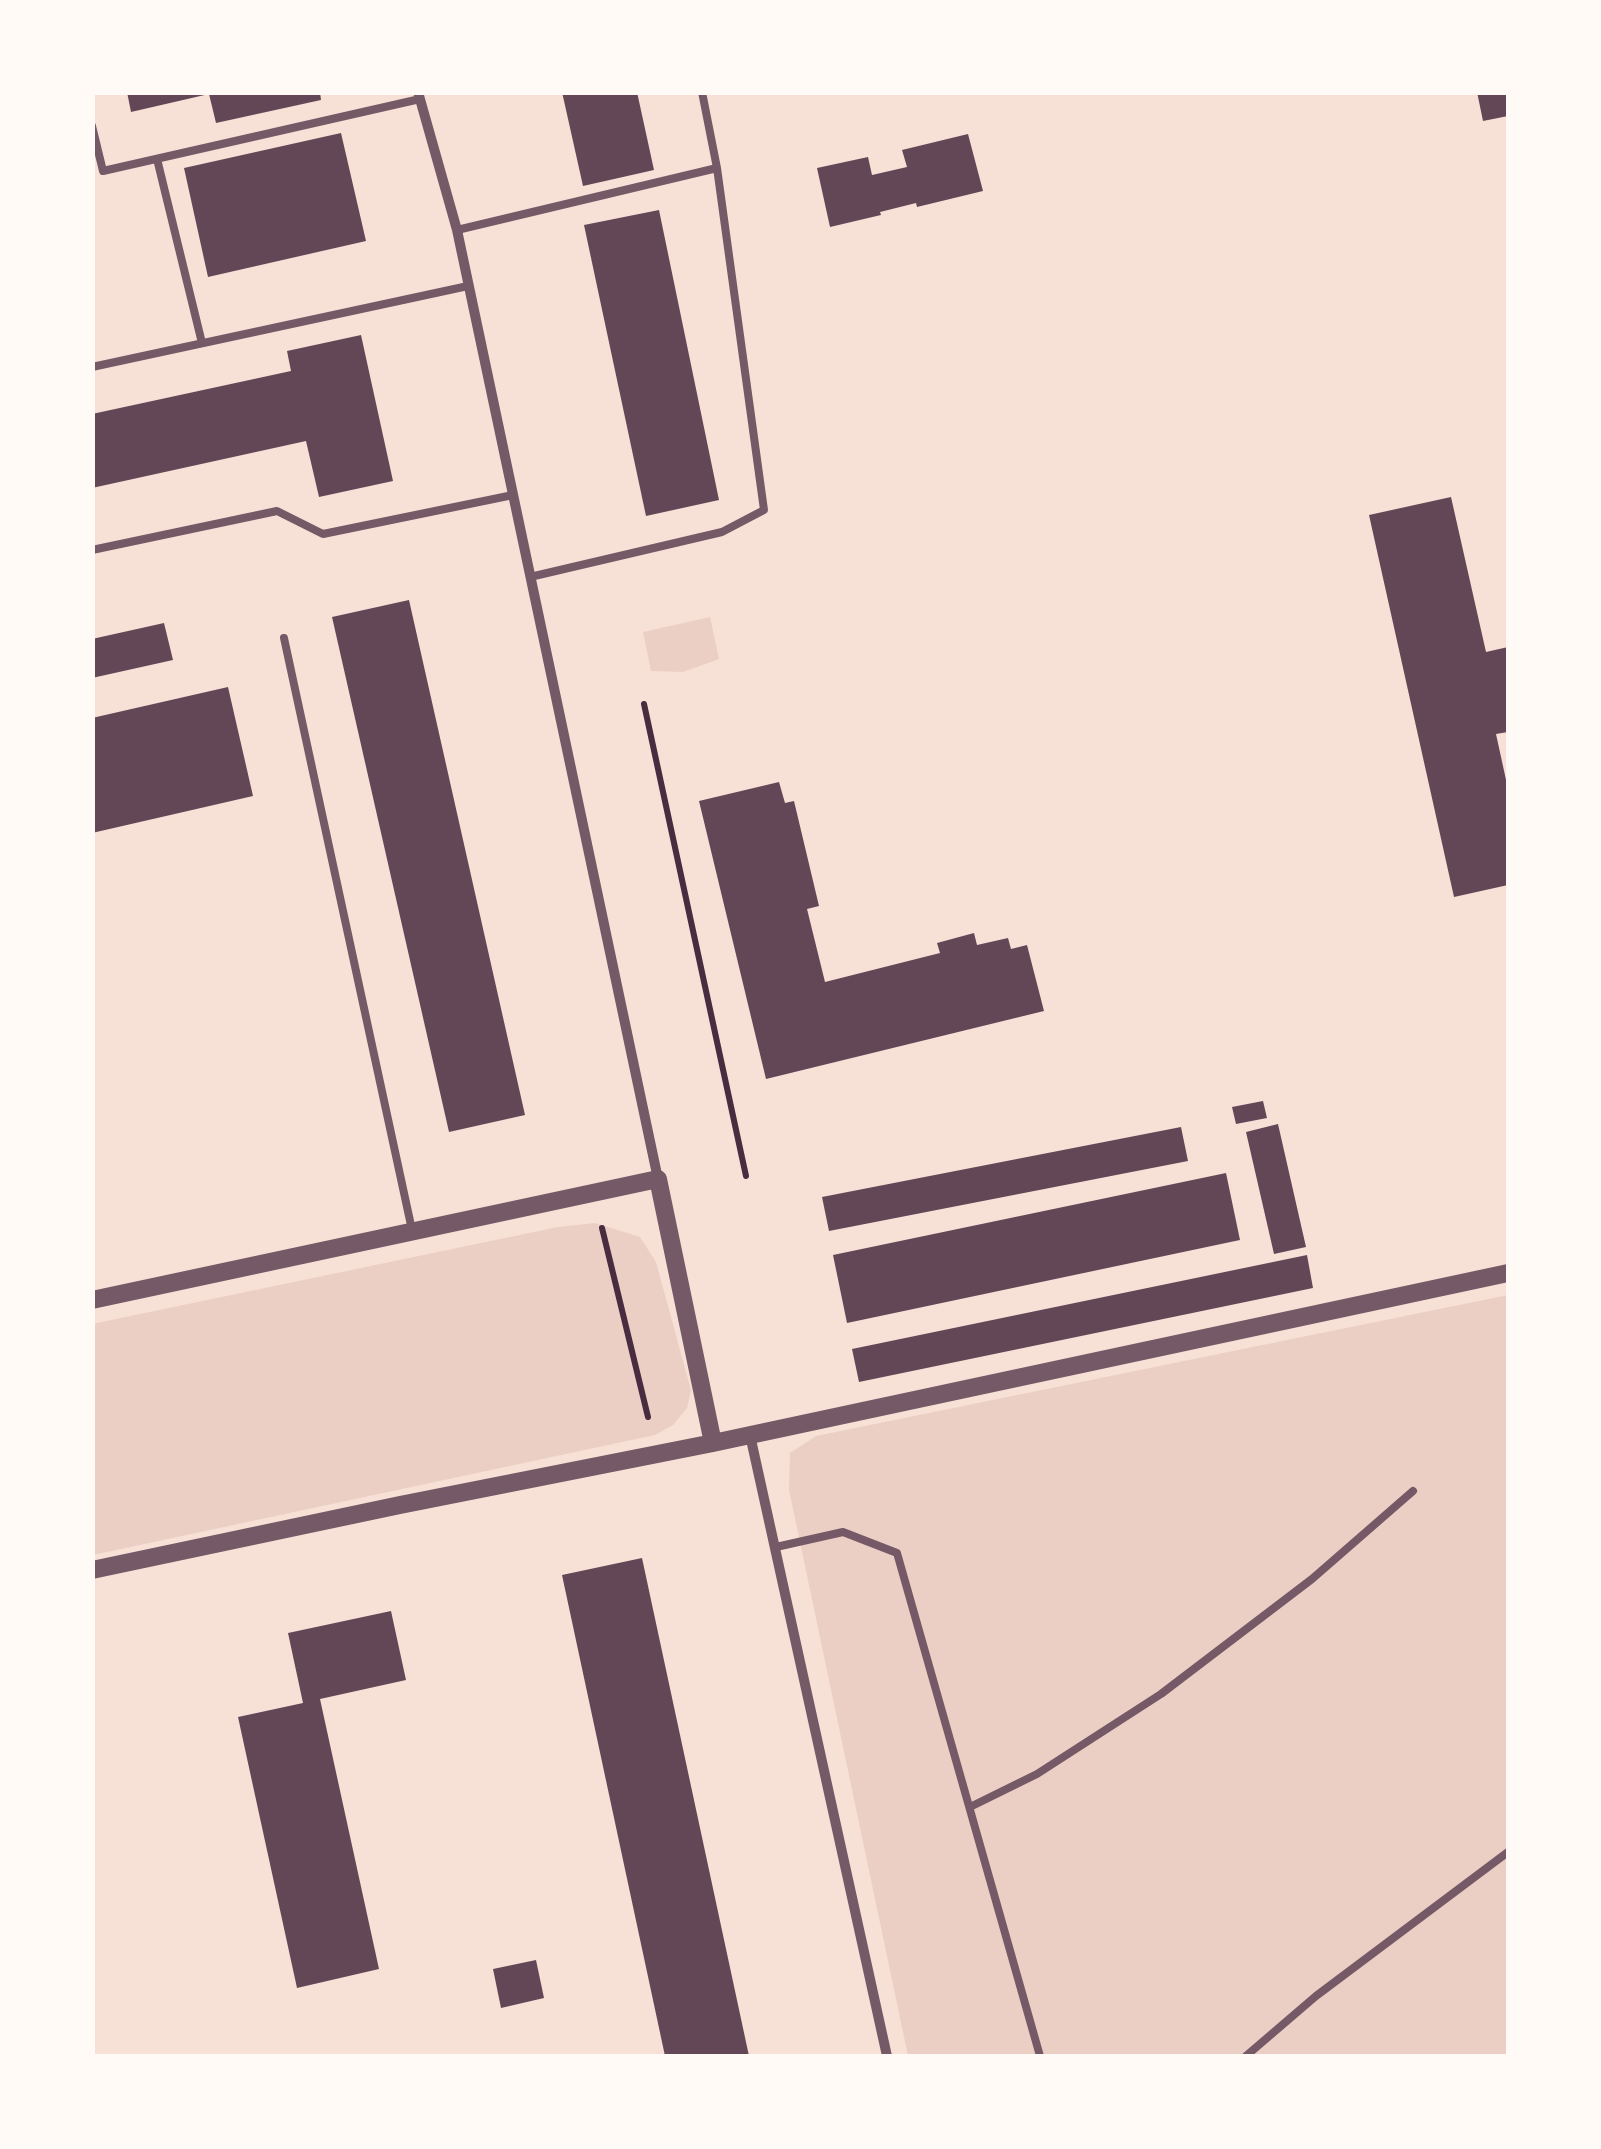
<!DOCTYPE html>
<html>
<head>
<meta charset="utf-8">
<style>
  body { margin:0 }
  #map { position:relative; width:1601px; height:2149px; overflow:hidden; background:#f7e1d7; font-family:"Crimson Pro",serif }
  canvas { display:block }
  .frame { position:absolute; inset:0; border:95px solid #fffaf5; pointer-events:none }
</style>
</head>
<body>
<div id="map">
<canvas width="1601" height="2149"></canvas>
<div class="frame"></div>
</div>
<script>
const g = document.querySelector('canvas').getContext('2d');
g.lineJoin = 'round';
function paint(path, color) { g.fillStyle = color; g.fill(path, 'evenodd'); }
const poly = rows => new Path2D(rows.map(r => 'M' + r).join(''));
function stroke(path, color, width, dash) { g.strokeStyle = color; g.lineWidth = width; g.lineCap = dash ? 'butt' : 'round'; g.setLineDash(dash || []); g.stroke(path); }
paint(poly([
  [710,617,719,659,683,672,651,671,643,632],
  [595,1223,640,1237,656,1262,691,1390,687,1408,673,1425,655,1435,93,1555,92,1324,558,1227],
  [1508,1295,1508,2056,908,2056,789,1490,790,1453,816,1436]
]), '#ebcfc5');
paint(poly([
  [127,92,320,92,321,100,216,123,209,94,131,112],
  [562,92,637,92,654,170,583,186],
  [1477,92,1508,92,1508,116,1483,121],
  [341,133,366,241,208,277,184,168],
  [968,134,983,191,917,207,916,203,880,212,881,215,830,227,817,168,868,157,872,175,907,167,902,150],
  [659,210,719,500,646,516,584,225],
  [361,335,393,481,319,497,306,441,92,488,92,414,291,371,287,351],
  [1451,497,1486,652,1508,647,1508,732,1496,734,1508,789,1508,885,1454,897,1369,515],
  [409,600,525,1115,449,1132,332,617],
  [164,623,173,660,92,678,92,639],
  [228,687,253,796,92,833,92,718],
  [779,782,785,803,794,801,819,906,807,909,825,982,940,953,937,943,974,933,977,945,1008,938,1011,949,1027,945,1044,1011,766,1079,699,801],
  [1263,1101,1267,1118,1236,1124,1232,1107],
  [1278,1124,1306,1247,1274,1254,1246,1132],
  [1181,1127,1188,1161,829,1231,822,1197],
  [1226,1173,1240,1240,847,1323,833,1255],
  [1307,1255,1313,1288,859,1382,852,1349],
  [642,1558,749,2056,665,2056,562,1575],
  [391,1611,406,1680,320,1699,379,1969,297,1988,238,1717,303,1703,288,1633],
  [536,1960,544,1998,501,2008,493,1969]
]), '#644757');
stroke(poly([
  [644,704,746,1176],
  [602,1228,648,1417]
]), '#4a2c40', 6);
stroke(poly([
  [92,126,103,171,420,99],
  [157,159,202,343],
  [457,230,717,168],
  [92,367,468,286],
  [92,550,277,511,323,534,513,495],
  [530,577,722,532,764,510,717,168,702,92],
  [284,638,412,1230],
  [776,1547,843,1532,897,1553,1040,2056],
  [970,1807,1037,1774,1161,1694,1312,1579,1413,1491],
  [1246,2056,1316,1996,1508,1852]
]), '#755966', 8);
stroke(poly([
  [418,92,457,230,658,1179],
  [750,1435,887,2056]
]), '#755966', 10);
stroke(poly([
  [92,1300,658,1179,713,1443],
  [92,1570,400,1505,713,1443,1508,1273]
]), '#755966', 18);
</script>
</body>
</html>
